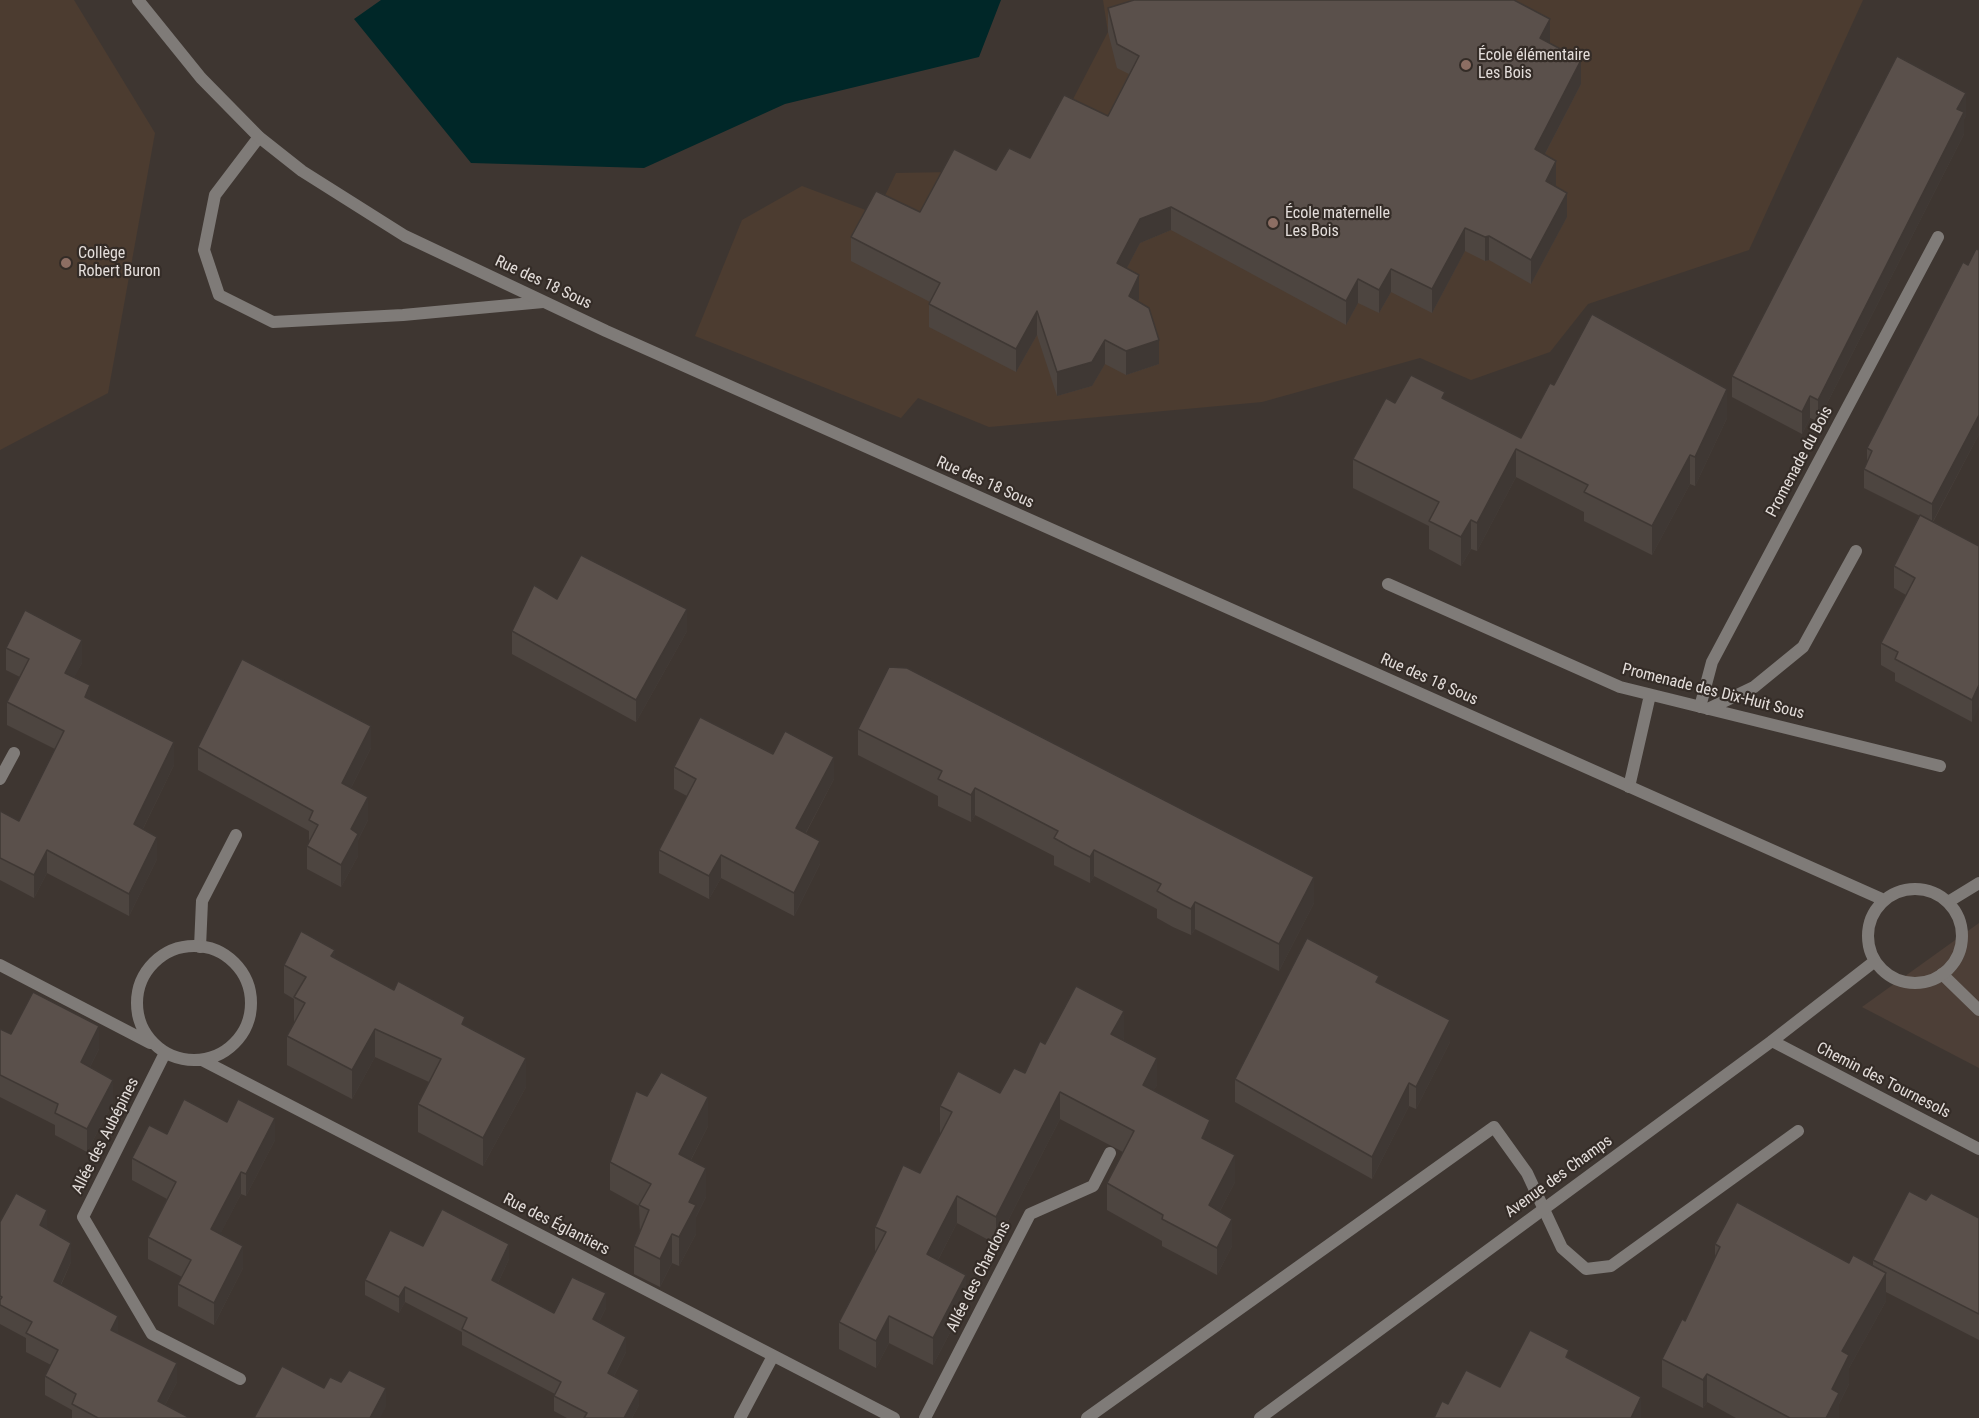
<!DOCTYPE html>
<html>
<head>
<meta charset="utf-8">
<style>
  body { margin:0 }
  canvas { display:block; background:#3e3631 }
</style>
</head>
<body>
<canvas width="1979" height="1418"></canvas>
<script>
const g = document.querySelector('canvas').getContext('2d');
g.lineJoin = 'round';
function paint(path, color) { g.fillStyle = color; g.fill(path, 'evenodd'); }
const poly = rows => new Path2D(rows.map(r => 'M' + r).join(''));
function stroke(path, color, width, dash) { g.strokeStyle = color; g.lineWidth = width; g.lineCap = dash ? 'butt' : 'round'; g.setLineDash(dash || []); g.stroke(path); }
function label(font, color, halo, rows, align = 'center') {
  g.font = font + ' "Roboto Condensed",sans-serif'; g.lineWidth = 4.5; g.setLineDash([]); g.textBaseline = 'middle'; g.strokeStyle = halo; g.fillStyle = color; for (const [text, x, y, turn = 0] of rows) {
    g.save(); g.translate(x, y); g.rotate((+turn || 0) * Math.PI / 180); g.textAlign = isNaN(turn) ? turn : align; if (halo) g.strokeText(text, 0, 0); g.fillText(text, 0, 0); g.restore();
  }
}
paint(poly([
  [1979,923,1979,1068,1862,1007]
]), '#4d3f37');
paint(poly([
  [0,0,74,0,155,133,108,393,0,450],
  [1103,0,1863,0,1749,250,1588,304,1550,352,1471,380,1420,358,1262,402,989,427,918,398,901,418,695,336,742,220,802,186,876,214,896,173,954,172,1030,182,1108,32]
]), '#4c3c30');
paint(poly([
  [381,0,1001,0,979,57,785,104,644,168,471,163,354,19]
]), '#002728');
stroke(poly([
  [259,137,215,195,204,250,219,295,273,322,403,315,543,302],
  [1388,584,1620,687,1940,766],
  [1700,707,1712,662,1938,237],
  [1708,709,1754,687,1803,647,1856,551],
  [1629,787,1650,695],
  [200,947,202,901,236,835],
  [1942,974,1979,1010],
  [925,1418,1030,1214,1093,1186,1110,1153],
  [1087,1418,1494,1127,1527,1173,1562,1248,1586,1269,1611,1266,1798,1131]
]), '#7f7b78', 12);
stroke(poly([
  [138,0,201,78,259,137,302,171,405,236,606,331,1884,900],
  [0,779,14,753],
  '1868 936a47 47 0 1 1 94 0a47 47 0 1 1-94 0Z',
  [1948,902,1979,883],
  '137 1003a57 57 0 1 1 114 0a57 57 0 1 1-114 0Z',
  [0,965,150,1043],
  [1772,1041,1979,1149],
  [165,1053,83,1217,152,1334,240,1379],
  [202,1060,894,1418],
  [740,1418,773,1356],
  [1260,1418,1772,1041,1875,961]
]), '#7f7b78', 12);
paint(poly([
  [1108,8,1549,43,1581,84,1545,154,1556,185,1555,187,1567,217,1531,284,1489,260,1485,261,1465,251,1432,313,1391,292,1379,313,1358,303,1346,325,1171,230,1140,243,1127,268,1139,299,1138,301,1159,364,1126,375,1105,364,1092,386,1057,396,1037,335,1016,372,929,327,929,304,930,302,851,261,851,237,920,212,996,170,1030,158,1108,116,1129,74,1117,68,1108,32],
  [1966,115,1964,119,1964,134,1818,421,1810,418,1802,434,1732,397,1732,376],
  [1554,385,1727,418,1695,486,1690,484,1652,555,1584,521,1584,512,1516,477,1477,551,1471,549,1461,566,1429,549,1429,526,1353,488,1353,459,1395,403,1445,399,1521,438],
  [1979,434,1933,522,1979,546,1972,722,1895,681,1895,673,1881,665,1881,643,1906,595,1894,588,1894,566,1920,516,1864,488,1864,469,1867,463,1867,448],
  [557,599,687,631,636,722,512,654,512,631],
  [6,648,82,663,74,677,90,699,174,765,143,829,157,859,129,916,47,873,34,898,0,880,0,811,19,821,55,749,7,725,7,702,20,677,6,670],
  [858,729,1314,903,1279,971,1195,929,1191,935,1173,927,1157,918,1157,909,1094,876,1090,883,1054,865,1054,856,975,815,971,822,938,806,938,796,858,755],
  [198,747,371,748,351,788,368,820,358,840,358,856,341,887,307,869,307,846,309,843,309,831,198,770],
  [773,754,834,779,806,833,820,864,794,916,721,878,709,899,659,873,659,850,687,796,674,789,674,767],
  [335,958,394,990,465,1026,526,1087,483,1166,418,1132,418,1104,429,1082,375,1057,352,1099,287,1065,287,1036,294,1023,294,999,284,993,284,965],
  [1379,983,1450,1042,1416,1109,1409,1106,1372,1179,1235,1102,1235,1079],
  [0,1029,11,1034,99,1049,90,1067,113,1102,87,1152,55,1135,55,1125,0,1097],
  [1124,1038,1123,1040,1157,1085,1154,1090,1210,1142,1235,1182,1220,1211,1232,1246,1217,1275,1162,1246,1162,1241,1107,1210,1107,1183,1123,1152,1060,1119,996,1244,957,1223,938,1260,966,1302,933,1365,889,1343,876,1368,839,1349,839,1322,875,1253,875,1227,920,1173,941,1133,940,1133,940,1106,1000,1093,1025,1073,1045,1044],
  [227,1122,275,1140,246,1196,241,1194,220,1234,243,1268,214,1325,178,1306,178,1284,182,1277,148,1259,148,1237,167,1199,132,1180,132,1158,167,1134],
  [708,1126,691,1160,706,1197,696,1217,696,1234,679,1266,672,1263,660,1287,634,1274,634,1246,640,1234,639,1206,610,1190,610,1162],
  [1926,1200,1979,1218,1979,1340,1886,1292,1886,1301,1849,1368,1849,1384,1839,1404,1839,1418,1736,1418,1707,1402,1703,1408,1662,1387,1662,1359,1685,1321,1715,1258,1715,1244,1873,1266,1873,1260],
  [0,1222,47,1228,71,1262,61,1285,177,1382,165,1405,190,1418,72,1418,72,1410,45,1395,45,1376,51,1365,26,1352,26,1338,0,1324],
  [423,1246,509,1259,498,1283,554,1313,606,1308,599,1322,626,1352,614,1376,639,1405,632,1418,567,1418,554,1411,554,1396,555,1394,462,1345,462,1332,405,1302,399,1313,365,1295,365,1280]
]), '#4d4540');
paint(poly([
  [1550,19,1550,43,1540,62,1540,38],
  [1581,60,1581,84,1535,173,1535,149],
  [1966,93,1966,115,1964,119,1964,134,1818,421,1818,400,1957,109],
  [1556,161,1556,185,1546,205,1546,181],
  [1567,193,1567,217,1531,284,1531,260],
  [1171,207,1171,230,1140,243,1117,287,1117,263,1140,219],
  [1465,228,1465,251,1432,313,1432,289],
  [1489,236,1489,260,1485,261,1485,237],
  [1391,269,1391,292,1379,313,1379,290],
  [1139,275,1139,299,1129,320,1129,296],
  [1358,279,1358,303,1346,325,1346,301],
  [1037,311,1037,335,1016,372,1016,349],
  [1105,340,1105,364,1092,386,1057,396,1057,372],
  [1159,340,1159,364,1126,375,1126,351],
  [1727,389,1727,418,1695,486,1695,457],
  [1810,396,1810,418,1802,434,1802,412],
  [1979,415,1979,434,1932,523,1932,504],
  [1516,449,1516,477,1477,551,1477,523],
  [1690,455,1690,484,1652,555,1652,526],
  [1471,520,1471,549,1461,566,1461,537],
  [687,609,687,631,636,722,636,700],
  [82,640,82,663,65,695,65,673],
  [90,685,90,707,85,697],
  [1979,685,1979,707,1972,722,1972,700],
  [371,726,371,748,342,806,342,783],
  [174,742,174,765,134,847,134,824],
  [834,757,834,779,796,851,796,828],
  [975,788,975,815,971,822,971,795],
  [368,797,368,820,358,840,358,856,341,887,341,865,351,829],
  [157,837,157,859,129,916,129,894],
  [820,841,820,864,794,916,794,893],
  [47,850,47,873,34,898,34,875],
  [1094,850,1094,876,1090,883,1090,857],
  [721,855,721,878,709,899,709,876],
  [1314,877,1314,903,1279,971,1279,944],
  [1195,902,1195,929,1191,935,1191,909],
  [335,950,335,978,331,956],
  [1124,1011,1124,1038,1111,1061,1111,1034],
  [1450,1020,1450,1042,1416,1109,1416,1087],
  [99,1026,99,1049,81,1085,81,1062],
  [375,1029,375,1057,352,1099,352,1070],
  [526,1058,526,1087,483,1166,483,1138],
  [1157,1058,1157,1085,1143,1112,1143,1085],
  [113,1080,113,1102,87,1152,87,1129],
  [1409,1083,1409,1106,1372,1179,1372,1157],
  [1060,1092,1060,1119,996,1244,996,1217],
  [708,1097,708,1126,679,1183,679,1154],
  [275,1118,275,1140,246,1196,246,1174],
  [1210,1120,1210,1147,1202,1138],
  [1235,1155,1235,1182,1209,1232,1209,1205],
  [706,1168,706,1197,696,1217,696,1234,679,1266,679,1237,689,1202],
  [241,1172,241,1194,211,1252,211,1229],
  [957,1196,957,1223,927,1281,927,1254],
  [47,1210,47,1228,40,1244,40,1225],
  [1232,1219,1232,1246,1217,1275,1217,1248],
  [672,1234,672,1263,660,1287,660,1259],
  [71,1243,71,1262,54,1299,54,1281],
  [509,1244,509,1259,492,1296,492,1280],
  [243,1246,243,1268,214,1325,214,1303],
  [1886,1273,1886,1301,1849,1368,1849,1384,1839,1404,1839,1418,1826,1418,1832,1389,1842,1351],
  [966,1275,966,1302,933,1365,933,1338],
  [405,1287,405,1302,399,1313,399,1297],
  [606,1293,606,1308,593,1334,593,1319],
  [118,1316,118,1335,111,1330],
  [889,1316,889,1343,876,1368,876,1341],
  [626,1337,626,1352,608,1388,608,1373],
  [177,1363,177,1382,158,1418,158,1401],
  [1707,1374,1707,1402,1703,1408,1703,1380],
  [386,1388,386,1407,380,1418,370,1418],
  [639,1390,639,1405,632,1418,624,1418],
  [1641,1397,1641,1418,1631,1418]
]), '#3f3834');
const building = poly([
  [1134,0,1514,0,1550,19,1540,38,1581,60,1535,149,1556,161,1546,181,1567,193,1531,260,1489,236,1485,237,1465,228,1432,289,1391,269,1379,290,1358,279,1346,301,1171,207,1140,219,1117,263,1139,275,1129,296,1149,308,1159,340,1126,351,1105,340,1092,362,1057,372,1037,311,1016,349,929,304,940,283,851,237,876,191,920,212,954,149,996,170,1009,148,1030,158,1064,95,1108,116,1139,56,1117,44,1108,8,1134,0],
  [1897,56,1966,93,1957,109,1964,112,1818,400,1810,396,1802,412,1732,376,1897,56],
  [1976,249,1979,250,1979,415,1932,504,1864,469,1872,451,1867,448,1963,262,1968,265,1976,249],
  [1592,314,1727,389,1695,457,1690,455,1652,526,1584,492,1588,485,1516,449,1477,523,1471,520,1461,537,1429,521,1439,502,1353,459,1386,398,1395,403,1411,375,1445,392,1442,398,1521,438,1550,383,1554,385,1592,314],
  [1920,515,1979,546,1979,685,1972,700,1895,659,1898,652,1881,643,1915,578,1894,566,1920,515],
  [581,555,687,609,636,700,512,631,534,585,557,599,581,555],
  [25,610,82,640,65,673,90,685,85,697,174,742,134,824,157,837,129,894,47,850,34,875,0,858,0,811,19,821,64,731,7,702,29,659,6,648,25,610],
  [242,659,371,726,342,783,368,797,351,829,358,834,341,865,307,846,318,825,309,820,313,811,198,747,242,659],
  [889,667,907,668,1314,877,1279,944,1195,902,1191,909,1173,900,1157,891,1161,884,1094,850,1090,857,1072,848,1054,838,1058,831,975,788,971,795,938,779,942,771,858,729,889,667],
  [700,717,773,754,785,731,834,757,796,828,820,841,794,893,721,855,709,876,659,850,696,779,674,767,700,717],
  [301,931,335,950,331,956,394,990,398,981,465,1017,462,1024,526,1058,483,1138,418,1104,441,1059,375,1029,352,1070,287,1036,305,1003,294,997,306,977,284,965,301,931],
  [1307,938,1379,976,1376,982,1450,1020,1416,1087,1409,1083,1372,1157,1235,1079,1307,938],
  [1076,986,1124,1011,1111,1034,1157,1058,1143,1085,1210,1120,1202,1138,1235,1155,1209,1205,1232,1219,1217,1248,1162,1219,1163,1215,1107,1183,1134,1131,1060,1092,996,1217,957,1196,927,1254,966,1275,933,1338,889,1316,876,1341,839,1322,886,1232,875,1227,903,1165,920,1173,952,1112,940,1106,958,1071,1000,1093,1014,1068,1025,1073,1040,1041,1045,1044,1076,986],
  [33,992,99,1026,81,1062,113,1080,87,1129,55,1113,58,1104,0,1075,0,1029,11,1034,33,992],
  [661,1072,708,1097,679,1154,706,1168,689,1202,696,1205,679,1237,672,1234,660,1259,634,1246,649,1210,639,1205,651,1184,610,1162,636,1091,647,1096,661,1072],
  [184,1099,227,1122,238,1099,275,1118,246,1174,241,1172,211,1229,243,1246,214,1303,178,1284,191,1260,148,1237,176,1182,132,1158,149,1125,167,1134,184,1099],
  [1909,1191,1926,1200,1931,1193,1979,1218,1979,1314,1873,1260,1909,1191],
  [16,1193,47,1210,40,1225,71,1243,54,1281,118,1316,111,1330,177,1363,158,1401,190,1418,98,1418,72,1404,76,1394,45,1376,58,1350,26,1333,32,1322,0,1305,0,1300,2,1297,0,1296,0,1222,16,1193],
  [1737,1202,1849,1263,1853,1255,1886,1273,1842,1351,1849,1355,1832,1389,1839,1393,1826,1418,1790,1418,1707,1374,1703,1380,1662,1359,1682,1319,1685,1321,1720,1247,1715,1244,1737,1202],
  [442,1209,509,1244,492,1280,554,1313,572,1277,606,1293,593,1319,626,1337,608,1373,639,1390,624,1418,584,1418,587,1413,554,1396,561,1382,462,1329,467,1318,405,1287,399,1297,365,1280,390,1230,423,1246,442,1209],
  [1530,1330,1569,1350,1566,1357,1641,1397,1631,1418,1434,1418,1442,1401,1448,1404,1466,1370,1500,1387,1530,1330],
  [282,1366,324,1388,330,1377,341,1382,349,1370,386,1388,370,1418,254,1418,282,1366]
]);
paint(building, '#5a504b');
stroke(building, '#3f3834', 1.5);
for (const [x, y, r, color] of [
  [1466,65,6,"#8d6e63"],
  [1273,223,6,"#8d6e63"],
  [66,263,6,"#8d6e63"]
]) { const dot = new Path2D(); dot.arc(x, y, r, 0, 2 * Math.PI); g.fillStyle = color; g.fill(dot); stroke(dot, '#342c27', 2); }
label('16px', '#e4dedb', '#342c27', [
  ["École élémentaire",1478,56],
  ["Les Bois",1478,74],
  ["École maternelle",1285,214],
  ["Les Bois",1285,232],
  ["Collège",78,254],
  ["Robert Buron",78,272]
], 'left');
label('16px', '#e4dedb', '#342c27', [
  ["Rue des 18 Sous",543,283,25],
  ["Promenade du Bois",1800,462,-62],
  ["Rue des 18 Sous",985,483,24],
  ["Rue des 18 Sous",1429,680,24],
  ["Promenade des Dix-Huit Sous",1713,692,14],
  ["Chemin des Tournesols",1883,1081,27],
  ["Allée des Aubépines",106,1136,-63],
  ["Avenue des Champs",1559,1177,-36],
  ["Rue des Églantiers",556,1225,27],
  ["Allée des Chardons",979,1277,-63]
]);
</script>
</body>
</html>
